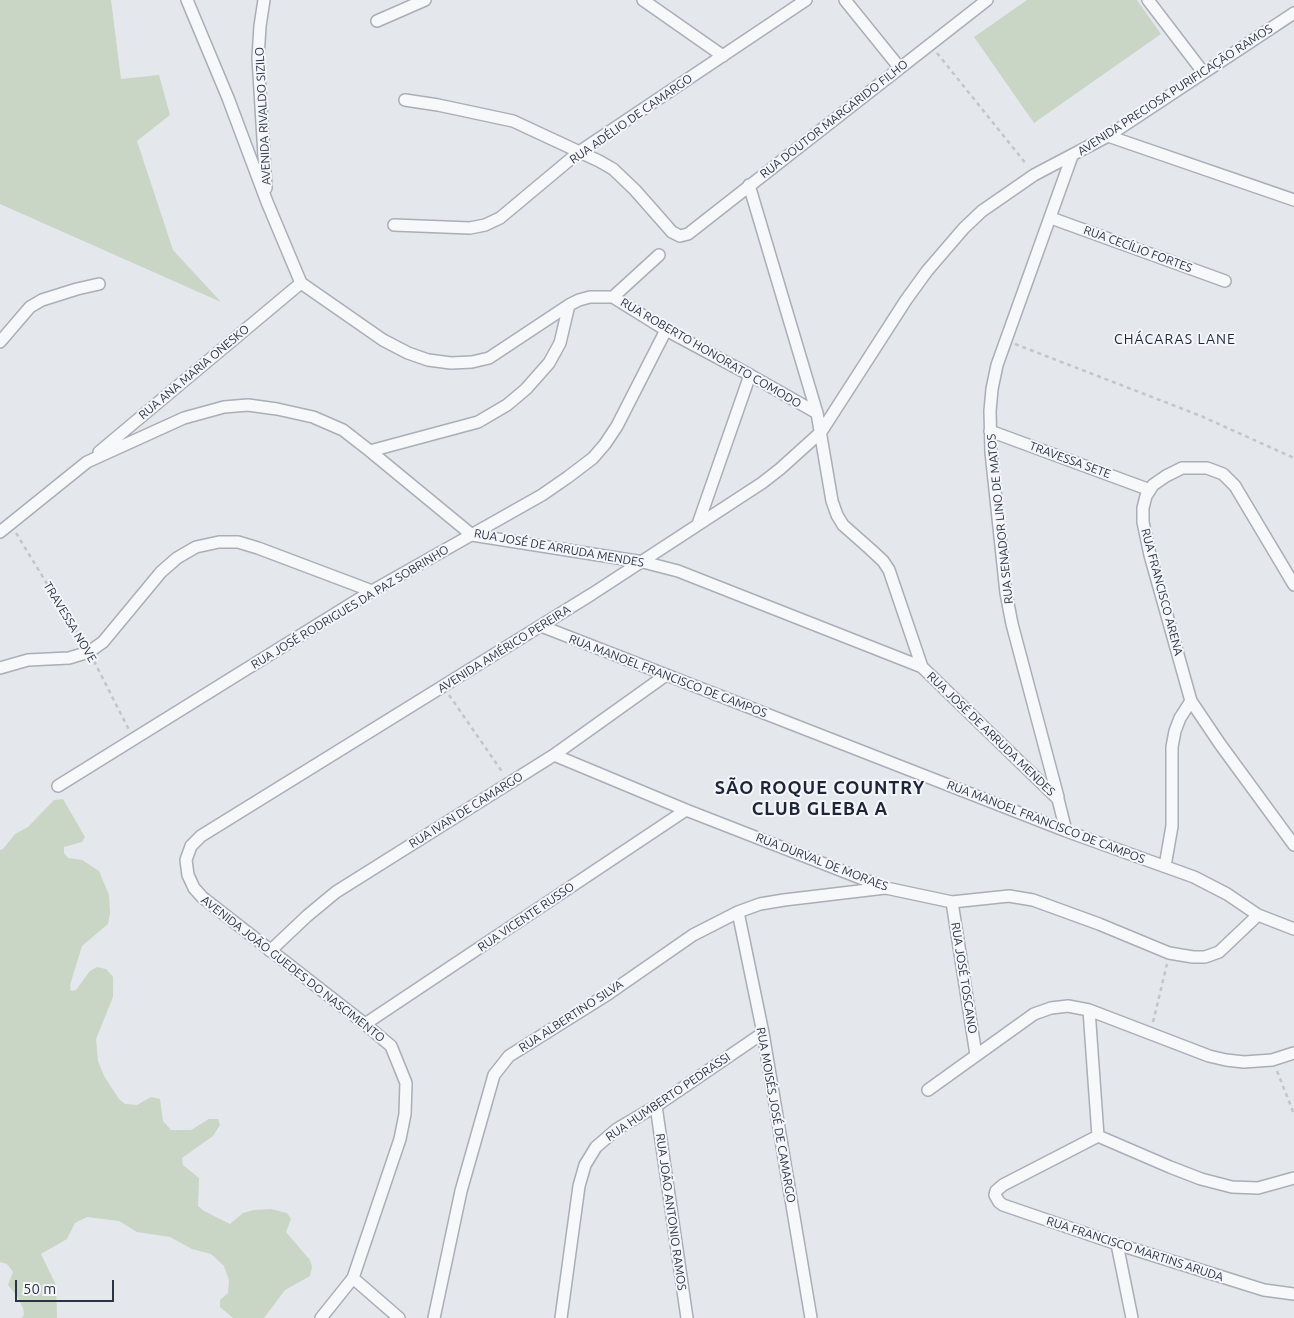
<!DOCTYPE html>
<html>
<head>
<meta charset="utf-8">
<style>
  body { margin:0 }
  #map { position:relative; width:1294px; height:1318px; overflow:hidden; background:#e4e7ec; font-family:Ubuntu,sans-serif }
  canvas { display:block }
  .scale { position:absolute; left:15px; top:1280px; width:99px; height:22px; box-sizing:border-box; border:2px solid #2b3445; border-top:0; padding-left:6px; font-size:15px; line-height:18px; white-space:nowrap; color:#2b3445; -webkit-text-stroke:4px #f4f6f9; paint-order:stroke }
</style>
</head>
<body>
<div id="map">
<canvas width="1294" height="1318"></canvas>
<div class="scale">50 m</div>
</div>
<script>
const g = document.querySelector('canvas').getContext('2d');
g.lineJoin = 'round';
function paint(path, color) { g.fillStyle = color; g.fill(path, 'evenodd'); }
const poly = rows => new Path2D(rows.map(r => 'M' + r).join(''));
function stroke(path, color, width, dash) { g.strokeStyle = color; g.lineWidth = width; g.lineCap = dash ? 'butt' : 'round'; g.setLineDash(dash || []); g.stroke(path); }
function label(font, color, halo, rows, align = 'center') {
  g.font = font + ' Ubuntu,sans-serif'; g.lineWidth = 4; g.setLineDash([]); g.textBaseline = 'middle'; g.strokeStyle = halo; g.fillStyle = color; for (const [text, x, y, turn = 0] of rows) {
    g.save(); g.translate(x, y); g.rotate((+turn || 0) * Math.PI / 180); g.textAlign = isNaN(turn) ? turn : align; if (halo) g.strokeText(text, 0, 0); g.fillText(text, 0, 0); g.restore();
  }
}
paint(poly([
  [0,0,111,0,121,79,159,75,170,115,137,141,173,250,221,302,0,204],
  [1027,0,1137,0,1161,34,1034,123,974,37],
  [63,799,85,837,82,842,64,847,64,853,68,858,82,860,99,871,109,895,110,913,108,924,82,946,70,985,71,991,76,990,90,971,97,967,106,969,113,977,113,997,96,1039,98,1061,104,1076,119,1099,125,1104,137,1105,151,1097,160,1099,163,1121,171,1130,191,1130,209,1119,218,1119,220,1125,213,1136,182,1158,183,1165,199,1178,198,1206,204,1211,230,1224,243,1213,254,1210,271,1209,287,1213,291,1219,286,1232,310,1260,312,1267,310,1276,285,1290,264,1318,233,1318,220,1307,220,1300,228,1293,229,1280,224,1266,211,1254,192,1249,170,1237,137,1232,119,1221,87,1217,75,1223,67,1239,41,1254,56,1285,57,1318,22,1318,24,1314,23,1308,17,1296,8,1285,13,1272,7,1264,0,1262,0,850,3,849,15,834,28,827,54,800]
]), '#c9d6c5');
const street = poly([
  [187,0,228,98,267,202,301,283],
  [264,0,260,26,258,58,266,188],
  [643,0,723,56],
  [845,0,899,67],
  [1148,0,1203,72],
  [377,21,425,0],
  [405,100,438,105,513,121,599,161,613,169,635,190,672,232,680,236,688,234,987,0],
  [1108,136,1294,200],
  [749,185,817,413],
  [1051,218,1225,281],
  [394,225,470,228,485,225,500,218,579,152,806,0],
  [301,283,383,340,408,353,428,360,451,363,472,362,489,358,569,305,579,300,590,297,613,297,666,330,750,375,817,413,832,501,837,515,843,525,869,548,883,561,889,570,922,667],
  [613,297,659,255],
  [0,342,30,307,42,300,77,289,99,284],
  [990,431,1150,490],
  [370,451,478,422,507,405,526,389,549,363,560,343,569,305],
  [99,452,301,283],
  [698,524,750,375],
  [0,532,87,462,184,418,224,407,248,405,277,409,313,417,343,430,370,451,472,535,643,562,678,571,922,667,1058,799,1066,831],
  [1294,585,1235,486,1223,474,1207,468,1182,468,1166,476,1153,485,1146,496,1143,508,1143,522,1150,555,1191,701,1220,744,1294,845],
  [541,626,1066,831,1194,877,1227,894,1258,915,1294,929],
  [0,668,28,660,69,658,89,652,103,642,161,572,177,558,196,547,219,542,238,542,258,548,372,591],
  [554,755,686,810,886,888,952,902,1009,896,1033,900,1099,924,1169,953,1193,957,1205,957,1219,952,1258,915],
  [58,786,372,591,542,495,568,477,593,458,605,444,617,426,666,330],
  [1058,797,1012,624,1006,593,991,452,990,411,992,389,997,365,1072,156],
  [1165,866,1172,826,1172,747,1175,731,1180,718,1191,701],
  [952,902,976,1055],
  [738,912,763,1033,811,1318],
  [270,951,307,916,336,892,554,755,666,675],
  [1089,1010,1098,1136],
  [365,1024,686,810],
  [928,1090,1034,1014,1051,1008,1068,1006,1089,1010,1209,1056,1226,1060,1244,1062,1272,1060,1294,1053],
  [656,1106,687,1318],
  [1294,1178,1258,1188,1232,1187,1201,1179,1170,1167,1098,1136,1003,1185,996,1191,995,1195,999,1202,1003,1205,1117,1244,1264,1290,1294,1294],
  [1117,1244,1132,1318],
  [321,1318,353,1278],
  [399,1318,353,1278,400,1139,405,1114,406,1083,391,1046,365,1024,202,897,194,888,188,875,186,860,191,846,201,836,592,594,762,483,780,469,821,432,906,300,927,271,964,228,982,211,1034,175,1108,136,1294,13],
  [434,1318,461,1191,494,1075,509,1056,608,994,693,935,738,912,760,904,784,900,885,888],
  [561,1318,579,1186,585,1165,596,1147,617,1129,656,1106,763,1033]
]);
stroke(street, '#a9aeb7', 14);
stroke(poly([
  [937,53,1027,165],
  [1015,344,1201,416,1294,458],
  [16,533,82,641],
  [94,661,129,730],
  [449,695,503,773],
  [1153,1022,1167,964],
  [1277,1071,1294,1114]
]), '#c2c5cb', 2.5, [4, 4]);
stroke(street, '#f7f8fa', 11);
label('12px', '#2b3445', '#f4f6f9', [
  ["AVENIDA PRECIOSA PURIFICAÇÃO RAMOS",1175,90,-33],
  ["AVENIDA RIVALDO SIZILO",263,116,-93],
  ["RUA ADÉLIO DE CAMARGO",631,119,-35],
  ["RUA DOUTOR MARGARIDO FILHO",834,119,-38],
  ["RUA CECÍLIO FORTES",1138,249,20],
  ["RUA ROBERTO HONORATO COMODO",711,353,30],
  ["RUA ANA MARIA ONESKO",194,372,-40],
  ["TRAVESSA SETE",1070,460,20],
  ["RUA SENADOR LINO DE MATOS",1000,519,-96],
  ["RUA JOSÉ DE ARRUDA MENDES",559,548,10],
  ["RUA FRANCISCO ARENA",1162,592,75],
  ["RUA JOSÉ RODRIGUES DA PAZ SOBRINHO",350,607,-31],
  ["TRAVESSA NOVE",70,622,59],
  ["AVENIDA AMÉRICO PEREIRA",504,649,-32],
  ["RUA MANOEL FRANCISCO DE CAMPOS",668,676,21],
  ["RUA JOSÉ DE ARRUDA MENDES",991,734,44],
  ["RUA IVAN DE CAMARGO",466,810,-32],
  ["RUA MANOEL FRANCISCO DE CAMPOS",1046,822,21],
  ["RUA DURVAL DE MORAES",822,862,21],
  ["RUA VICENTE RUSSO",526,917,-34],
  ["AVENIDA JOÃO GUEDES DO NASCIMENTO",293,969,38],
  ["RUA JOSÉ TOSCANO",964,978,81],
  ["RUA ALBERTINO SILVA",571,1016,-33],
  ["RUA HUMBERTO PEDRASSI",668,1097,-34],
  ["RUA MOISÉS JOSÉ DE CAMARGO",776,1115,80],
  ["RUA JOÃO ANTONIO RAMOS",671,1212,82],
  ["RUA FRANCISCO MARTINS ARUDA",1135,1249,18]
]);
g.letterSpacing = '1px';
label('14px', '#1d2536', '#f4f6f9', [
  ["CHÁCARAS LANE",1175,339]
]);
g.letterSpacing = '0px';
g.letterSpacing = '1px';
label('bold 18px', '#1d2536', '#f4f6f9', [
  ["SÃO ROQUE COUNTRY",820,788],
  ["CLUB GLEBA A",820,809]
]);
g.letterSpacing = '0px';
</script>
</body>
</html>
